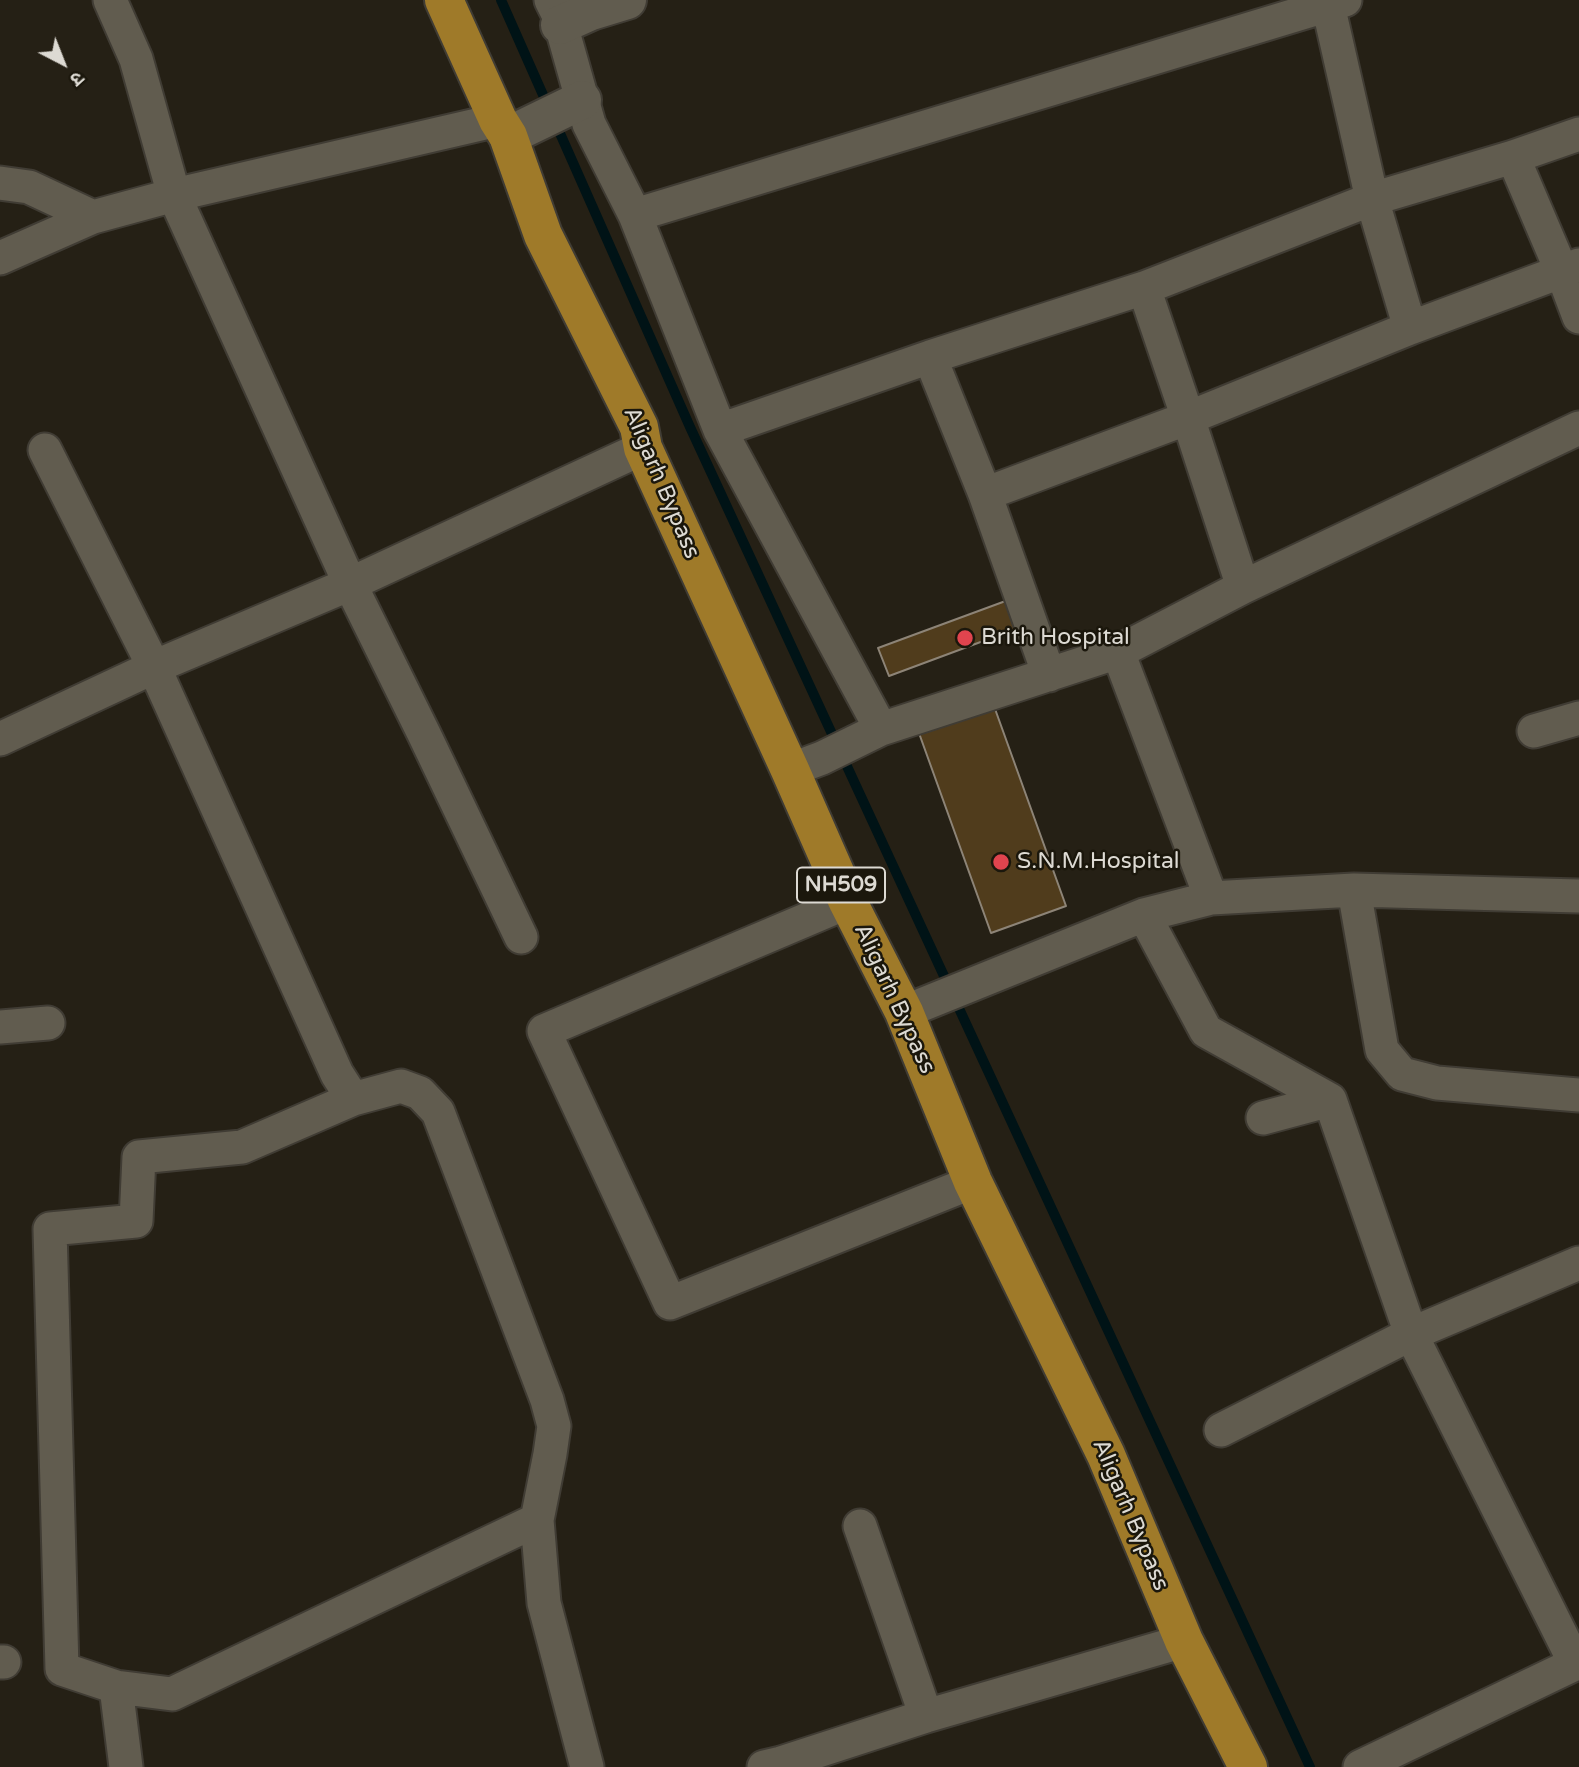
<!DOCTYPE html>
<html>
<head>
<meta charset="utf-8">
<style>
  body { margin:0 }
  #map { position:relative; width:1579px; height:1767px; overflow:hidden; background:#252015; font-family:"Varela Round","Noto Sans Devanagari",sans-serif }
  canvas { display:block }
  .north { position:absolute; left:28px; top:28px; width:70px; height:70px; -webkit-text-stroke:5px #1b170c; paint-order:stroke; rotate:138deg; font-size:19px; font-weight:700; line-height:28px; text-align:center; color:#dddad3 }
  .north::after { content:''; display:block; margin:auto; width:24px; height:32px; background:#dddad3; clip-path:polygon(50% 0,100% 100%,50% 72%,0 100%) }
</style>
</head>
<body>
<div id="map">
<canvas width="1579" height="1767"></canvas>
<div class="north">उ</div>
</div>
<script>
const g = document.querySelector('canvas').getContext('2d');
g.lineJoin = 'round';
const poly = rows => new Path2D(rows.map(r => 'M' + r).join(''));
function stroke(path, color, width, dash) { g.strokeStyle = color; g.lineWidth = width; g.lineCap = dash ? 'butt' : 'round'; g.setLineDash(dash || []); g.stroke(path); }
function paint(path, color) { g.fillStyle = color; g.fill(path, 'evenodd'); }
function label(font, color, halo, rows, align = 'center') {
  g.font = font + ' "Varela Round",sans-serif'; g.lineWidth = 5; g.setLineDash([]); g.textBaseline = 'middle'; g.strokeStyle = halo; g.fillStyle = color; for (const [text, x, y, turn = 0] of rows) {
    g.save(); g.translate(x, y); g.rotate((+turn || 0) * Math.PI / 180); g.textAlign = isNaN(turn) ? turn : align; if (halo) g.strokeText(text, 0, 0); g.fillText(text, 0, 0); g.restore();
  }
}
stroke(poly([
  [501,0,690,427,1310,1767]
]), '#001316', 10);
const building = poly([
  [1011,599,1021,627,889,676,878,648,1011,599],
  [990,695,1066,906,991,933,915,722,990,695]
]);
paint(building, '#503c1c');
stroke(building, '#8d8477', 2);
const street = poly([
  [110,0,136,59,174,195,350,584,424,734,521,937],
  [551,0,558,14,589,124,635,215,720,430,881,729],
  [1328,5,1372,199,1410,328],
  [1513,157,1562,272,1579,317],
  [0,183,29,187,93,217,174,195,498,120],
  [635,215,1345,0],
  [0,258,93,217],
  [1144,288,1188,418,1243,587],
  [930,357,985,494,1049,675],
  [720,430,930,357,1144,288,1372,199,1513,157,1579,134],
  [45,450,154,667,337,1074,353,1099,401,1086,420,1093,438,1112,547,1400,554,1426,550,1454,537,1520,544,1603,587,1767],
  [985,494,1188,418,1410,328,1579,265],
  [1118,652,1211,898],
  [1534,731,1579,718],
  [0,739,154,667,350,584,643,448],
  [790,770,822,758,881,729,1118,652,1243,587,1579,428],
  [1354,890,1382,1050,1402,1074,1437,1083,1579,1095],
  [848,902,544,1031,670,1303,973,1182],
  [1144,915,1206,1031,1330,1100],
  [904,1012,1144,915,1211,898,1354,890,1579,896],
  [0,1027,48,1023],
  [353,1099,242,1147,139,1157,136,1221,50,1229,62,1669,116,1687,172,1694,537,1520],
  [1263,1118,1330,1100,1411,1334,1575,1663],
  [1221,1430,1411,1334,1579,1263],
  [860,1526,926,1716],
  [0,1662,4,1662],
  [116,1687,126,1767],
  [764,1767,781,1763,926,1716,1184,1641],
  [1360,1767,1579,1662]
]);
const secondary = poly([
  [560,25,591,11,627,0],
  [508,136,582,100]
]);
const highway = poly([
  [444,0,498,120,508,136,543,235,639,427,643,448,790,770,848,902,904,1012,973,1182,1106,1455,1184,1641,1248,1767]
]);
stroke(street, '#403c34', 37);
stroke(secondary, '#403c34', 42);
stroke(highway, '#403c34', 42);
stroke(street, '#615c4f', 33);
stroke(secondary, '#615c4f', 38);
stroke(highway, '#9f7a29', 38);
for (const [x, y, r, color] of [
  [965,638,9,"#e0444e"],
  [1001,862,9,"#e0444e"]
]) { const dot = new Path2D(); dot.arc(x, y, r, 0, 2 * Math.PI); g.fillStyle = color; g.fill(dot); stroke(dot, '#1b170c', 2.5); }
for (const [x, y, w] of [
  [841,885,88]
]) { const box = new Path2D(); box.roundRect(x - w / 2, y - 17.5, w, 35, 5); g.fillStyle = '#1b170c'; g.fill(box); stroke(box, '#dddad3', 2); }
label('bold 21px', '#dddad3', null, [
  ["NH509",841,885]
]);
label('23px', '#dddad3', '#1b170c', [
  ["Aligarh Bypass",661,483,67],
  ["Aligarh Bypass",894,999,65],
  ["Aligarh Bypass",1130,1515,67]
]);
label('23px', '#dddad3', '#1b170c', [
  ["Brith Hospital",981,638],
  ["S.N.M.Hospital",1017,862]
], 'left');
</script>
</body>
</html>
